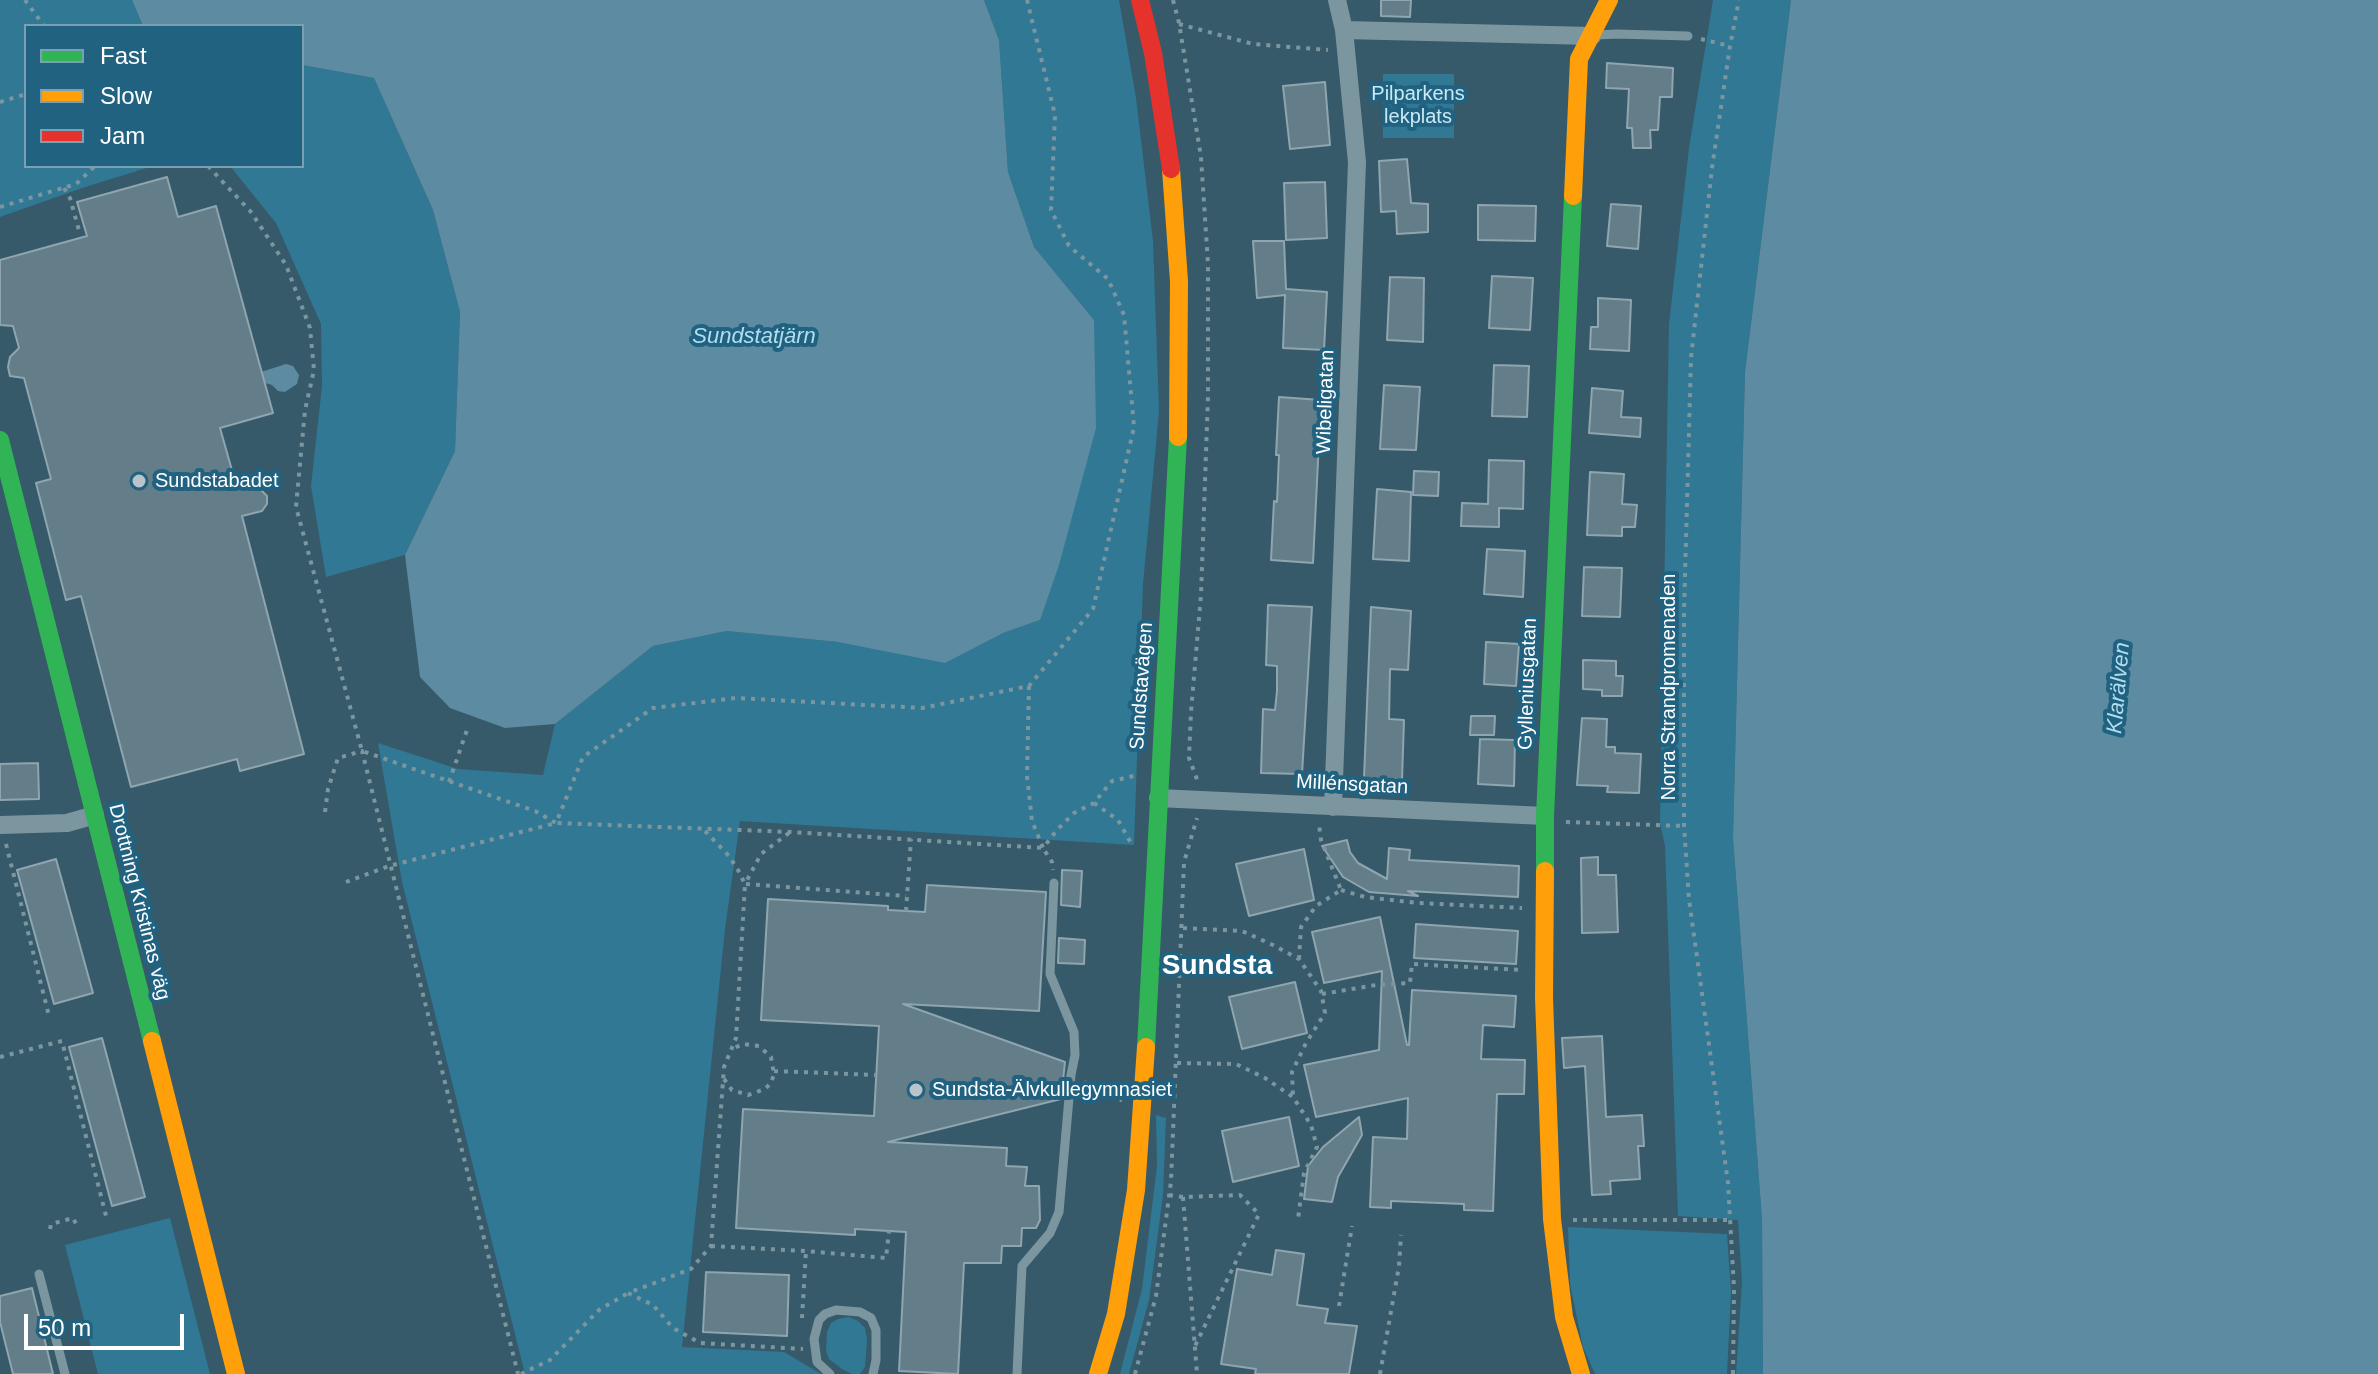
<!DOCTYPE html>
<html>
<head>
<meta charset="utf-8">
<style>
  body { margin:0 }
  #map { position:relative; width:2378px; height:1374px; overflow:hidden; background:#365a6a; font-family:Helvetica,sans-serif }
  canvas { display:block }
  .legend { position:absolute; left:24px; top:24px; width:280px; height:144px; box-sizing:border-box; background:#206280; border:2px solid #79a1b3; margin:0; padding:10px 14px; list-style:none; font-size:24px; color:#fff }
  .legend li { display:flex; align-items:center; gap:16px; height:40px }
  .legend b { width:40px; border:2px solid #79a1b3 }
  .scale { position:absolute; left:24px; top:1314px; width:160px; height:36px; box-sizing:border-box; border:4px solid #fff; border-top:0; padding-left:10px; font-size:24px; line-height:28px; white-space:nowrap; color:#fff; -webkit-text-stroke:6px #206280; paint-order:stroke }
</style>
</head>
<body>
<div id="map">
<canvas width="2378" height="1374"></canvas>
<ul class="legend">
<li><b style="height:10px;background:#30b455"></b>Fast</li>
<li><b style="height:10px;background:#ff9f0a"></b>Slow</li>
<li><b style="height:10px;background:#e5322d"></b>Jam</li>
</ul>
<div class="scale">50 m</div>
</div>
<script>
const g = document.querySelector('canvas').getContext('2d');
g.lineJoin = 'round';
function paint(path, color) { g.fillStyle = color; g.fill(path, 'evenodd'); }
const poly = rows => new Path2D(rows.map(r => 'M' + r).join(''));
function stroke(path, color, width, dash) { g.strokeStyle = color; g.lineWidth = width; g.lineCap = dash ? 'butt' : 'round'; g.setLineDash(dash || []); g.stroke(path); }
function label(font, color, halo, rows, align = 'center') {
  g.font = font + ' Helvetica,sans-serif'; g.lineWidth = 8; g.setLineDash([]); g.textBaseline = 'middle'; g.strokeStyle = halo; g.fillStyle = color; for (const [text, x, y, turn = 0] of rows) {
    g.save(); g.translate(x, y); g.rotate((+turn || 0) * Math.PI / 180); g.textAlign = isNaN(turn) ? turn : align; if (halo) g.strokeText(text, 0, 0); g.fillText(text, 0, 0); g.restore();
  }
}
paint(poly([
  [0,0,132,0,143,26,26,26,26,166,153,166,85,187,0,217],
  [984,0,1119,0,1136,98,1153,241,1159,411,1143,584,1134,845,740,821,725,929,682,1347,784,1352,821,1374,525,1374,402,882,378,743,458,769,543,775,555,724,653,646,727,631,838,642,1003,633,1040,620,1094,320,1034,247,1008,172,999,40],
  [1713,0,1791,0,1745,372,1733,838,1762,1219,1763,1374,1736,1374,1742,1282,1738,1220,1678,1216,1665,846,1660,823,1669,324,1689,148],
  [302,65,374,78,433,210,460,312,455,451,405,555,326,577,311,486,322,386,321,324,276,223,230,166,302,166],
  [1383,74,1454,74,1454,138,1383,138],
  [1156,1115,1166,1118,1163,1195,1149,1300,1129,1374,1120,1374,1142,1289,1157,1166],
  [170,1218,210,1374,98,1374,65,1245],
  [1568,1227,1727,1234,1731,1292,1727,1374,1595,1374,1583,1347,1570,1284],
  [849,1317,858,1321,865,1328,867,1340,865,1367,860,1374,852,1374,842,1369,829,1359,826,1351,827,1332,831,1323,838,1319]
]), '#317895');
paint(poly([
  [132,0,984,0,999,40,1008,172,1034,247,1094,320,1096,428,1059,565,1040,620,1003,633,945,663,838,642,727,631,653,646,555,724,505,728,450,708,420,677,405,555,455,451,460,312,433,210,374,78,302,65,302,26,143,26],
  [1791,0,2378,0,2378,1374,1763,1374,1762,1219,1733,838,1745,372],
  [286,364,293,366,299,375,297,384,285,392,278,391,272,385,265,383,261,372]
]), '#5d8ba1');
const building = poly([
  [1381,0,1411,0,1410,17,1381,16,1381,0],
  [1607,63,1673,68,1672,97,1660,97,1658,130,1650,130,1651,148,1633,148,1632,128,1627,128,1629,89,1606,88,1607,63],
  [1325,82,1330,145,1290,149,1283,86,1325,82],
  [1407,159,1411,203,1428,204,1428,232,1397,234,1396,211,1381,212,1379,161,1407,159],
  [167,177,178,217,216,206,273,413,220,428,237,488,250,485,258,487,267,496,267,504,262,511,242,516,304,754,240,771,237,759,131,787,81,596,66,600,36,483,51,479,24,378,10,376,8,367,10,357,19,348,13,326,0,325,0,260,87,236,77,202,167,177],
  [1325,182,1327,238,1286,240,1284,183,1325,182],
  [1611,204,1641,206,1638,249,1607,246,1611,204],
  [1478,205,1536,206,1535,241,1478,240,1478,205],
  [1253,241,1284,241,1286,289,1327,292,1324,350,1283,348,1285,295,1257,298,1253,241],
  [1492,276,1533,278,1530,330,1489,328,1492,276],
  [1390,277,1424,278,1423,342,1387,340,1390,277],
  [1598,298,1631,300,1629,351,1590,349,1591,327,1598,327,1598,298],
  [1494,365,1529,366,1527,417,1492,416,1494,365],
  [1384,385,1420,387,1416,450,1380,449,1384,385],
  [1592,388,1623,391,1621,417,1641,418,1640,437,1589,433,1592,388],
  [1279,397,1321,400,1313,563,1271,560,1274,501,1277,502,1279,455,1276,455,1279,397],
  [1489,460,1524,461,1523,509,1499,508,1499,527,1461,526,1462,503,1488,504,1489,460],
  [1414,471,1439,472,1438,496,1413,495,1414,471],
  [1590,472,1624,474,1622,504,1637,505,1635,527,1622,527,1622,536,1587,535,1590,472],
  [1377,489,1411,492,1409,561,1373,559,1377,489],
  [1487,549,1525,551,1523,597,1484,594,1487,549],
  [1584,567,1622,568,1620,617,1582,616,1584,567],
  [1268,605,1312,607,1302,774,1261,773,1263,709,1275,710,1277,691,1277,666,1266,665,1268,605],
  [1371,607,1411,611,1408,670,1390,669,1389,719,1404,720,1402,780,1364,778,1371,607],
  [1486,642,1519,644,1516,686,1484,684,1486,642],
  [1583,660,1616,661,1616,676,1623,676,1622,696,1602,696,1602,690,1583,689,1583,660],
  [1471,716,1495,716,1494,735,1470,735,1471,716],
  [1582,718,1607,719,1606,747,1615,747,1615,753,1641,754,1639,793,1607,792,1608,786,1577,785,1582,718],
  [1480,739,1515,740,1514,786,1478,784,1480,739],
  [38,763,39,799,0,800,0,764,38,763],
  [1347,840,1350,852,1358,863,1387,879,1389,848,1410,850,1409,860,1519,866,1518,897,1408,891,1418,896,1369,892,1343,877,1322,846,1347,840],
  [1304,849,1314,900,1249,916,1236,864,1304,849],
  [1598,857,1598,875,1616,875,1618,932,1582,933,1581,858,1598,857],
  [56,859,93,993,54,1004,17,870,56,859],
  [1062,870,1082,871,1080,907,1061,905,1062,870],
  [927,885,1046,892,1039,1011,903,1004,1065,1062,1061,1099,888,1142,1007,1148,1006,1166,1027,1167,1025,1186,1039,1186,1040,1220,1036,1228,1022,1228,1021,1246,1002,1246,1001,1263,964,1263,958,1374,899,1371,906,1232,855,1229,855,1235,736,1228,743,1109,874,1116,879,1026,761,1020,768,899,888,906,888,910,925,912,927,885],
  [1380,917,1407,1045,1409,1045,1412,990,1516,996,1514,1027,1483,1025,1481,1059,1525,1060,1524,1094,1497,1094,1493,1211,1464,1210,1464,1204,1391,1201,1391,1208,1370,1207,1373,1137,1407,1139,1408,1098,1316,1117,1304,1065,1379,1050,1382,971,1324,983,1312,932,1380,917],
  [1416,924,1518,931,1516,964,1414,958,1416,924],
  [1059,938,1085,940,1084,964,1058,963,1059,938],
  [1295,982,1307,1033,1242,1049,1229,997,1295,982],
  [1602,1036,1606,1117,1642,1115,1644,1146,1638,1146,1640,1179,1610,1181,1611,1194,1592,1195,1585,1066,1564,1068,1562,1038,1602,1036],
  [102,1038,145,1197,112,1206,69,1047,102,1038],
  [1289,1117,1299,1166,1233,1182,1222,1131,1289,1117],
  [1359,1117,1362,1135,1338,1177,1332,1202,1304,1199,1308,1166,1323,1147,1359,1117],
  [1276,1250,1304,1254,1297,1305,1328,1309,1325,1323,1357,1326,1349,1374,1255,1374,1256,1369,1221,1364,1237,1269,1272,1275,1276,1250],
  [706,1272,789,1275,787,1336,703,1332,706,1272],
  [32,1288,53,1374,13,1374,0,1322,0,1296,32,1288]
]);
paint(building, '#637d89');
stroke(building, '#8fa5af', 2);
stroke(poly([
  [25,0,44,26],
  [1173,0,1179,23,1201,157,1208,264,1208,396,1201,595,1191,712,1189,758,1198,782],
  [1179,24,1253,44,1328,50],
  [1701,39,1730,46],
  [0,102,26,94],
  [208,166,251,212,286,265,310,328,314,370,305,410,296,507,362,751,535,811,556,823,583,757,653,708,736,698,922,708,1029,686,1093,609,1134,427,1124,315,1108,279,1069,246,1051,210,1055,115,1027,0],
  [64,188,70,198,80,234],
  [0,207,76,184,95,166],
  [1029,686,1027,776,1032,821,1043,848,1057,830,1074,813,1094,803,1112,781,1138,775],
  [449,782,467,730],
  [1094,803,1118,820,1131,843],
  [325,812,328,789,338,758,362,751,518,1374],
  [1566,822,1684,826],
  [705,831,729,856,738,870,745,884,736,1038,724,1067,711,1246,691,1269,628,1293,653,1305,673,1328,700,1343,803,1349],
  [789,833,761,854,745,884,906,896],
  [6,844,49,1016],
  [346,882,389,866,556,823,791,832,1043,848,1052,862,1053,870],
  [1341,890,1365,897,1418,903,1522,908],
  [906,911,911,839],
  [1183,928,1242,931,1273,945,1299,959,1321,991,1325,1013,1306,1043,1292,1072,1293,1097],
  [1299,959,1301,927,1316,906,1341,890,1321,840,1319,824],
  [1322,994,1376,985,1410,983,1412,964,1522,970],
  [0,1057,62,1041,106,1216],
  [1177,1063,1236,1064,1265,1078,1293,1097,1311,1125,1317,1147,1304,1173,1298,1219],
  [774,1071,876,1075],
  [724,1079,732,1090,748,1095,765,1089,771,1083,774,1074,771,1057,759,1046,743,1044,734,1048],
  [1084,1082,1116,1099,1122,1100],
  [1169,1195,1183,1197,1240,1195,1259,1214,1195,1346],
  [1183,1197,1197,1374],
  [1573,1220,1731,1220],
  [50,1229,51,1224,73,1218,76,1224],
  [711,1246,806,1251,886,1258,889,1231],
  [1339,1306,1352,1226],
  [802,1318,806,1251],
  [521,1374,550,1360,599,1310,628,1293],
  [1135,1374,1156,1296,1171,1181,1184,862,1197,818],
  [1380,1374,1399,1266,1401,1235],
  [1733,1374,1734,1288,1728,1183,1689,899,1684,826,1684,612,1691,358,1712,168,1730,46,1739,0]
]), '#7c96a0', 4, [4, 6]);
stroke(poly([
  [1596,35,1617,34,1688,36],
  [39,1274,65,1374],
  [830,1374,817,1362,814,1339,819,1320,825,1314,836,1310,860,1312,871,1318,876,1330,876,1360,873,1374],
  [1017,1374,1022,1266,1050,1233,1059,1212,1071,1075,1075,1055,1074,1032,1050,974,1054,883]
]), '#7c96a0', 9);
stroke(poly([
  [1344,30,1592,36],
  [1158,798,1545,816],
  [1333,807,1357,162,1344,30,1337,0],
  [0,825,67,823,95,815]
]), '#7c96a0', 18);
stroke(poly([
  [0,440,152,1041],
  [1545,871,1545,816,1573,196],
  [1146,1047,1178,437]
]), '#30b455', 18);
stroke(poly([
  [1171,169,1179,281,1178,437],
  [1573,196,1579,59,1609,0],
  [1545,871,1544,998,1552,1219,1564,1317,1581,1374],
  [152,1041,236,1374],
  [1098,1374,1116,1314,1136,1190,1146,1047]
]), '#ff9f0a', 18);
stroke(poly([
  [1140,0,1153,53,1171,169]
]), '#e5322d', 18);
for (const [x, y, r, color] of [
  [139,481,8,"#b9c5cb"],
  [916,1090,8,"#b9c5cb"]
]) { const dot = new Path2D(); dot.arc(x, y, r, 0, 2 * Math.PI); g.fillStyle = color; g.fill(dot); stroke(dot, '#206280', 3); }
label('20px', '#c9e9f6', '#206280', [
  ["Pilparkens",1418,94],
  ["lekplats",1418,117]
]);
label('20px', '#fff', '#206280', [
  ["Wibeligatan",1326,402,-88],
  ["Gylleniusgatan",1528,684,-88],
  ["Sundstavägen",1142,686,-86],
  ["Norra Strandpromenaden",1669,687,-90],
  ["Millénsgatan",1352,785,3],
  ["Drottning Kristinas väg",139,902,76]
]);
label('20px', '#fff', '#206280', [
  ["Sundstabadet",155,481],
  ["Sundsta-Älvkullegymnasiet",932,1090]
], 'left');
label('italic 22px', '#b1ddf0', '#206280', [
  ["Sundstatjärn",754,337],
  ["Klarälven",2119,688,-85]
]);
label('bold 28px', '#fff', '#206280', [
  ["Sundsta",1217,966]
]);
</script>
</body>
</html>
